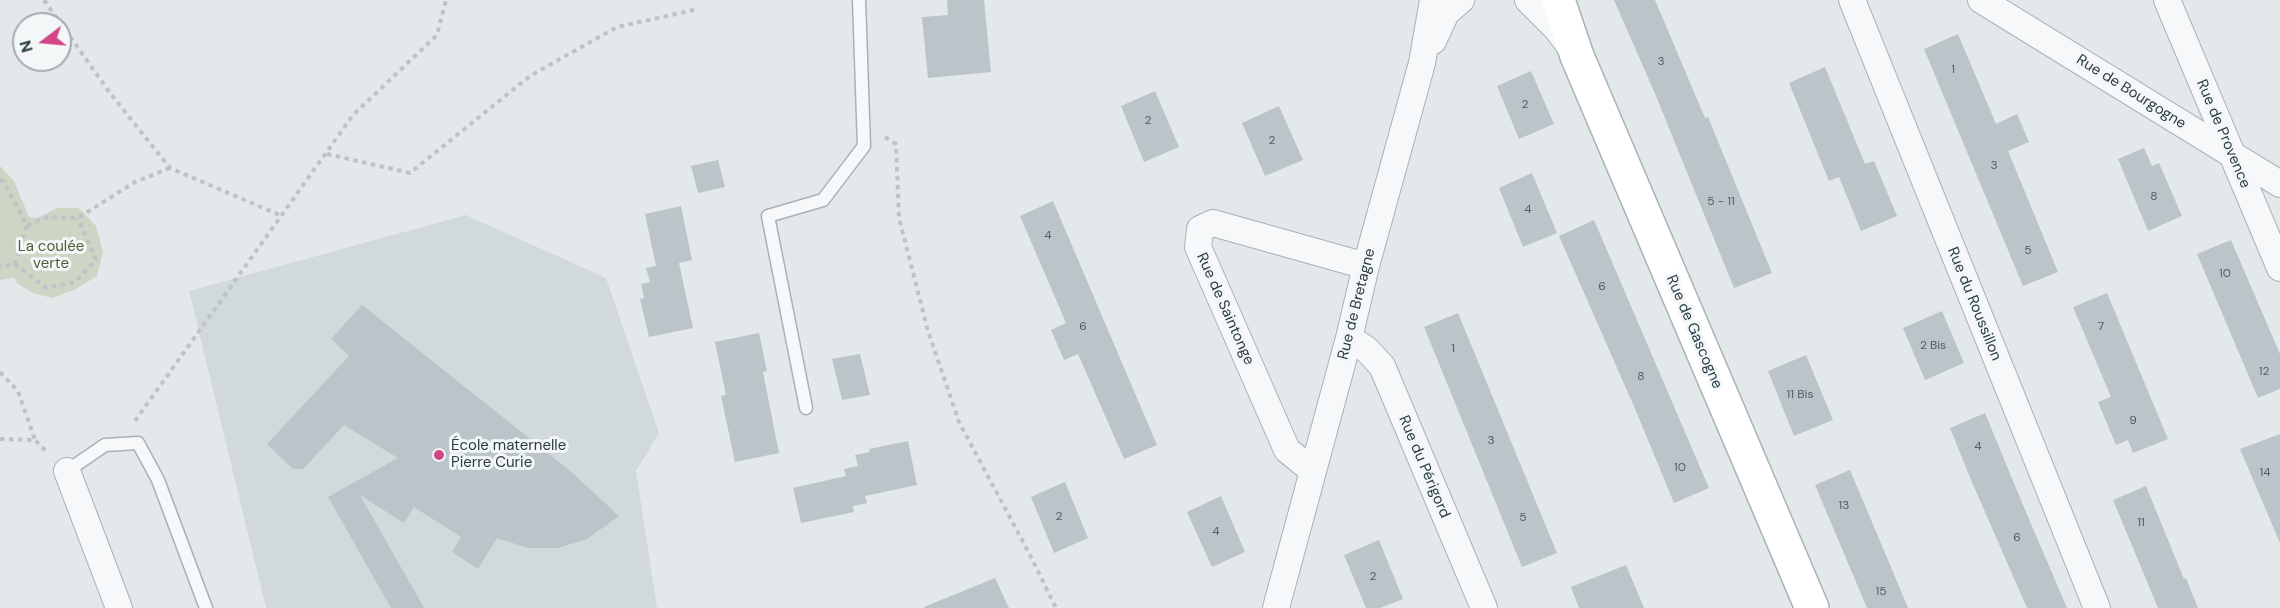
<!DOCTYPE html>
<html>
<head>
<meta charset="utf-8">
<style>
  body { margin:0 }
  #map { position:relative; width:2280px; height:608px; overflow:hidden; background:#e3e9eb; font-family:"DM Sans",sans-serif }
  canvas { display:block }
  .north { position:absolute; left:12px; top:12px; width:60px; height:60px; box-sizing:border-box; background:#f3f7f8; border:2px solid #a3acb0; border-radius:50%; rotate:254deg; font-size:16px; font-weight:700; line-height:24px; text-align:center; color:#2a3c44 }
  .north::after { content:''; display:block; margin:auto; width:21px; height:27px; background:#d24687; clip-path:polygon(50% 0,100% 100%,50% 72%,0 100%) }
</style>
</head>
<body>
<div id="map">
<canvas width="2280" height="608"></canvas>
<div class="north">N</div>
</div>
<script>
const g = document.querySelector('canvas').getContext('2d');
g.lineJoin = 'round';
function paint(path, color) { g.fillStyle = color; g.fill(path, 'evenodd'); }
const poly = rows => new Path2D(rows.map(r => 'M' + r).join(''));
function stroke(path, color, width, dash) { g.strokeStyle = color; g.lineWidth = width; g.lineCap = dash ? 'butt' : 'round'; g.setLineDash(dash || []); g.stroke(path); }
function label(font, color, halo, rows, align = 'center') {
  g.font = font + ' "DM Sans",sans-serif'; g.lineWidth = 6; g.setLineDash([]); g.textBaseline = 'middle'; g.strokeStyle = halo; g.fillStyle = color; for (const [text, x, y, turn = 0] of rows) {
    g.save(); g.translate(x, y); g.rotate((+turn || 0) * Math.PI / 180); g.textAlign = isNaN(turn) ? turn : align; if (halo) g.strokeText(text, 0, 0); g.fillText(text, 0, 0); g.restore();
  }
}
paint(poly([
  [466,215,606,278,659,433,636,471,657,608,266,608,189,291]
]), '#d1d9dd');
paint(poly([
  [0,166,14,181,29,217,37,218,57,208,79,208,96,226,103,252,97,276,74,290,52,298,33,293,18,284,14,278,0,280]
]), '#ced5c4');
paint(poly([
  [947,0,984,0,991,72,928,78,922,17,948,15],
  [1614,0,1655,0,1705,118,1708,117,1772,273,1734,288,1656,96],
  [1958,34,1996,124,2017,114,2029,142,2008,151,2058,272,2023,286,1924,49],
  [1825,67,1865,164,1874,161,1897,216,1861,231,1839,177,1829,181,1789,83],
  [1531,71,1554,124,1519,139,1497,86],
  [1155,91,1179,147,1144,162,1121,106],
  [1279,106,1303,160,1265,176,1242,123],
  [2144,148,2152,166,2159,163,2182,216,2148,231,2118,159],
  [718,160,725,187,698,193,691,166],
  [1532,173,1557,233,1523,247,1499,188],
  [1053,201,1157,445,1124,459,1078,354,1064,360,1051,330,1066,323,1020,216],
  [681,206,692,260,679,263,693,328,649,337,640,299,644,298,641,284,650,282,646,268,656,266,645,214],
  [1594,220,1709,488,1674,503,1636,411,1559,236],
  [2231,240,2280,354,2280,389,2258,398,2197,254],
  [2107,293,2168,439,2133,453,2128,440,2116,445,2098,402,2111,397,2073,307],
  [362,305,568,469,619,516,587,539,558,548,528,548,497,538,478,569,452,552,461,537,414,507,404,523,360,495,424,608,391,608,328,497,398,458,344,425,303,469,293,469,267,444,349,356,331,339],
  [1942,311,1964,363,1925,380,1903,328],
  [1458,313,1557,553,1522,567,1424,327],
  [759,333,767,371,763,372,779,453,735,462,721,396,726,395,715,342],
  [860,354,870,395,842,400,832,359],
  [1806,355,1833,420,1794,436,1768,371],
  [1985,413,2023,505,2067,608,2027,608,1971,480,1950,428],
  [2280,434,2280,543,2240,449],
  [908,441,917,485,865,496,867,503,853,506,854,512,801,523,793,488,846,476,844,469,858,466,855,455,870,452,869,449],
  [1850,470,1888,560,1908,608,1867,608,1815,485],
  [1065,482,1088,538,1054,553,1031,497],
  [2146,486,2184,579,2186,578,2198,608,2158,608,2113,500],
  [1221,496,1245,552,1212,567,1187,512],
  [1379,540,1403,599,1380,608,1366,608,1344,555],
  [1626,565,1644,608,1579,608,1571,587],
  [995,578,1009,608,924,608,924,607]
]), '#bac4c9');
const lane = poly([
  [806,408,768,216,823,200,864,146,859,0],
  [67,471,105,445,138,443,158,480,206,608]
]);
const street = poly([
  [1528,0,1557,29,1568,44],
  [1852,0,2097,608],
  [1981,0,2280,184],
  [2167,0,2280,268],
  [1433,41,1446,13,1461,0],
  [1349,338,1366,349,1382,366,1484,608],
  [67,471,119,608],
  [1313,471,1287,450,1198,247,1200,229,1213,223,1366,266],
  [1276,608,1349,338,1366,266,1422,63,1433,0]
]);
const secondary = poly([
  [1558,0,1577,56,1812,608]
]);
stroke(lane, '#a8b2b6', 15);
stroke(street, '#a8b2b6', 28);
stroke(secondary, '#a8b2b6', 36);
stroke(poly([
  [44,0,110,93,170,168,282,216],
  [885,137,896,144,899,218,928,331,959,422,1030,555,1056,608],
  [327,154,410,173,530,76,617,27,698,9],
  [0,180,3,181,27,225,15,264,0,266],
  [27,225,48,217,78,218,135,182,170,168],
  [15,264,46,288,75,282,96,260,78,218],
  [0,372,18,391,35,440],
  [135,421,353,115,437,35,446,0],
  [0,439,35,440,47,452]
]), '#bdc3c6', 4, [4.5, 4.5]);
stroke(lane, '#f6f8f9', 12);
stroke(street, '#f6f8f9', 26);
stroke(secondary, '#fff', 33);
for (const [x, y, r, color] of [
  [439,455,6,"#d24687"]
]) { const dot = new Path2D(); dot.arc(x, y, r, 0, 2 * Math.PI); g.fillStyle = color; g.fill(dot); stroke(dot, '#f3f7f8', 2); }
label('12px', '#4e5e65', null, [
  ["3",1661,62],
  ["1",1953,70],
  ["2",1525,105],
  ["2",1148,121],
  ["2",1272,141],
  ["3",1994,166],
  ["8",2154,197],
  ["5 - 11",1721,202],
  ["4",1528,210],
  ["4",1048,236],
  ["5",2028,251],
  ["10",2225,274],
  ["6",1602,287],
  ["6",1083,327],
  ["7",2101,327],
  ["2 Bis",1933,346],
  ["1",1453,349],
  ["12",2264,372],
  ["8",1641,377],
  ["11 Bis",1800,395],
  ["9",2133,421],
  ["3",1491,441],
  ["4",1978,447],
  ["10",1680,468],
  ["14",2265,473],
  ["13",1844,506],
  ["2",1059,517],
  ["5",1523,518],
  ["11",2141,523],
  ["4",1216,532],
  ["6",2017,538],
  ["2",1373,577],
  ["15",1881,592]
]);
label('15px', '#2a3c44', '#f3f7f8', [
  ["Rue de Bourgogne",2131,92,32],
  ["Rue de Provence",2223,134,67],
  ["Rue de Bretagne",1357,304,-76],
  ["Rue du Roussillon",1974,304,68],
  ["Rue de Saintonge",1225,309,66],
  ["Rue de Gascogne",1694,332,67],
  ["Rue du Périgord",1424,467,67]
]);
label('15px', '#4c6037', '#f3f7f8', [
  ["La coulée",51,247],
  ["verte",51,264]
]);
label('15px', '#2a3c44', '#f3f7f8', [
  ["École maternelle",451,446],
  ["Pierre Curie",451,463]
], 'left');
</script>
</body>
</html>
